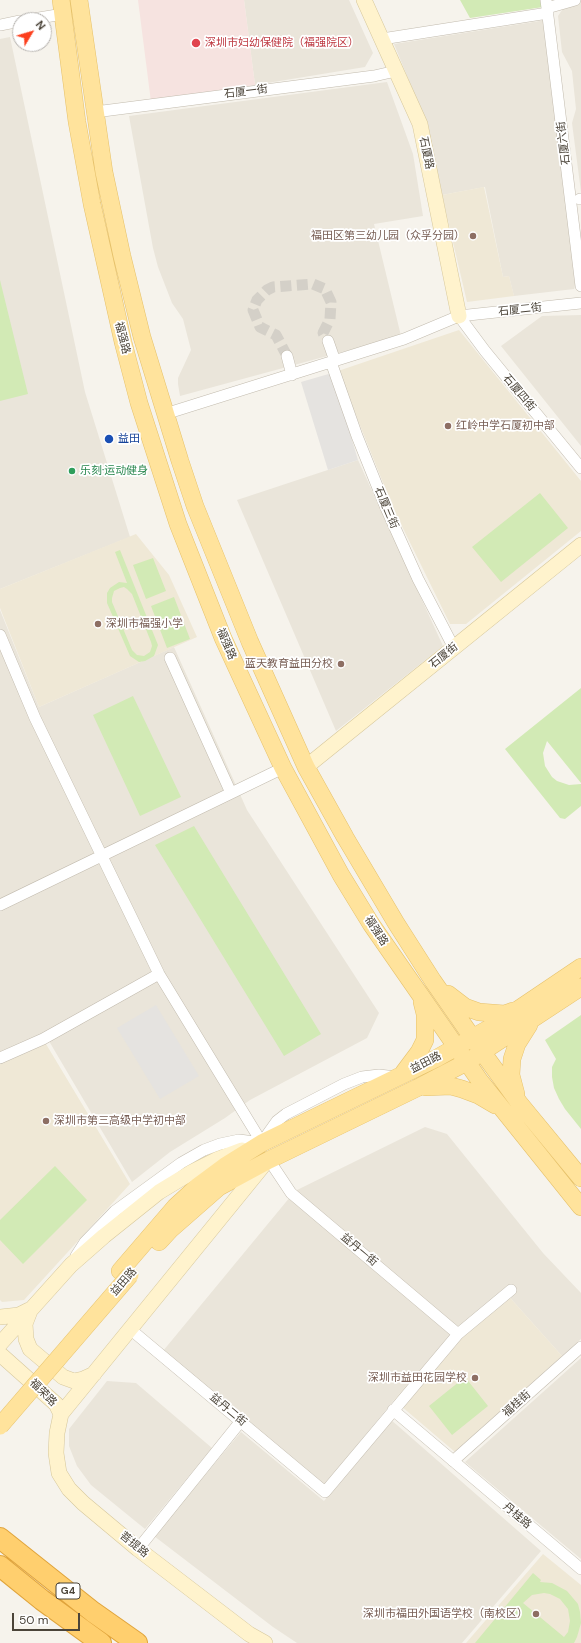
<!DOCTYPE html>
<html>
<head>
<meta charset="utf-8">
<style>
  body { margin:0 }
  #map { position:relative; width:581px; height:1643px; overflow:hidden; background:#f6f3ec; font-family:"DM Sans",sans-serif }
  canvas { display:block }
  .north { position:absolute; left:12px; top:12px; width:40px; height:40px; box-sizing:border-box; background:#fff; border:1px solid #b7b4b0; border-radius:50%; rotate:52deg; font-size:11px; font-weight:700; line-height:16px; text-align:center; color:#4b4439 }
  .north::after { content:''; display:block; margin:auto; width:14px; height:18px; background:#fc3f1d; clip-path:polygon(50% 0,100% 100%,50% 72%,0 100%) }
  .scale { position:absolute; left:12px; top:1613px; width:68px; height:18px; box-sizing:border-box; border:2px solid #4b4439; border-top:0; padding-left:5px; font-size:12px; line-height:14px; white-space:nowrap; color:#4b4439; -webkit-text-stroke:3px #fff; paint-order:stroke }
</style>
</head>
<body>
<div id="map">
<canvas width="581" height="1643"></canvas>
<div class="north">N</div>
<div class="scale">50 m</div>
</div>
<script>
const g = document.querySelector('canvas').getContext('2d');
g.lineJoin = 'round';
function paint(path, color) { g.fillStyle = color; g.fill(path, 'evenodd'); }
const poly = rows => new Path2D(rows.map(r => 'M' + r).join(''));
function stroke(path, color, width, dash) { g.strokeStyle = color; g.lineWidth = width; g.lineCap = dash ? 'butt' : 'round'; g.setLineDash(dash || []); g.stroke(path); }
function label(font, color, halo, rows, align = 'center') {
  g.font = font + ' "DM Sans","Noto Sans SC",sans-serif'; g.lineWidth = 3.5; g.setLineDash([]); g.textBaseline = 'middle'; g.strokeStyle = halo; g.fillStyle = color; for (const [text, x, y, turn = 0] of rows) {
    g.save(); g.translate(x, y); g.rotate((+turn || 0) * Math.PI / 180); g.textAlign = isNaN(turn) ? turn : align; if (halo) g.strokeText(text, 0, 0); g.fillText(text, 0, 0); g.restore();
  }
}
paint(poly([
  [244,0,349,0,373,53,365,67,255,85],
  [581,3,581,192,572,123,576,109,572,71,562,52,558,16,564,7],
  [546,20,577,281,574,289,514,296,509,276,503,277,485,187,442,195,425,120,394,44],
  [10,37,85,392,130,537,0,589,0,39],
  [387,82,413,154,423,216,374,224,401,336,180,396,178,384,178,378,191,350,183,319,172,303,158,267,153,248,129,116],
  [581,315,581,446,501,346,542,316],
  [358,460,443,646,336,731,237,500],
  [0,610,39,707,174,647,247,810,379,1013,367,1038,250,1100,225,1118,170,1152,132,1182,46,1036,0,1056],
  [425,1127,447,1134,543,1253,581,1293,581,1339,562,1356,504,1291,451,1335,394,1400,324,1486,163,1351,295,1191],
  [581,1358,581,1559,465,1462],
  [107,1381,136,1383,212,1448,145,1529,91,1485,77,1466,69,1446,69,1429],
  [390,1419,541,1551,462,1643,297,1643,273,1627,154,1536,241,1432,324,1501]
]), '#eae5da');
paint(poly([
  [484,187,503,277,509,276,514,296,467,302,442,195],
  [459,330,581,481,581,531,466,624,450,624,394,510,338,371],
  [136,534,169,575,197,637,39,707,0,608,0,589],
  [43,1039,130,1184,24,1300,2,1302,0,1300,0,1058],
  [504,1291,562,1356,455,1452,394,1400,451,1335],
  [543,1554,581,1585,581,1643,466,1643]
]), '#efe8d6');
paint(poly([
  [138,0,244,0,255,85,151,102]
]), '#f6e3e0');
paint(poly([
  [460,0,542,0,543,7,470,18],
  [0,280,28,394,0,401],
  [540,493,568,528,501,582,472,547],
  [120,550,158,645,154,656,145,661,139,662,130,656,107,603,107,593,110,588,119,582,127,583,115,552],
  [124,587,127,589,132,594,151,642,152,646,150,652,144,656,137,655,132,650,112,602,112,598,114,591,120,588],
  [153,558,166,591,146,599,133,565],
  [174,597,190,639,167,648,151,606],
  [581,688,581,783,547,741,543,753,545,766,552,777,557,781,569,785,581,784,581,806,565,819,560,818,505,749],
  [133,696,181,797,140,816,93,715],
  [194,826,321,1034,284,1056,155,845],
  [581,1015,581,1129,565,1109,559,1099,554,1088,552,1077,552,1067,556,1059,545,1040],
  [55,1166,87,1200,23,1264,0,1240,0,1220],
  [465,1377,488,1406,452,1435,429,1406],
  [533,1573,541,1580,540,1582,552,1583,567,1591,578,1604,580,1612,581,1623,577,1637,574,1643,475,1643],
  [544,1593,550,1594,560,1599,568,1609,570,1621,568,1632,564,1637,523,1603,532,1595]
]), '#d2eab5');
paint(poly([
  [332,373,358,460,328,470,301,382],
  [156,1005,199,1076,160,1099,117,1028]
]), '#e5e3e0');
stroke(poly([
  [287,356,276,335,260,327,253,310,257,300,267,290,273,287,313,284,325,289,331,302,330,319,323,333,328,341]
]), '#d4d0c8', 11, [11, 5.5]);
const street = poly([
  [546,0,581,286],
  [547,8,575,0],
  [27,20,63,14],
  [0,25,20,21],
  [382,39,548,13],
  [95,112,374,76,396,71],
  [580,199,581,199],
  [459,316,485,351,581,468],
  [328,341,335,361],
  [287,356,292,375],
  [331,362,357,436,386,508,418,579,454,648],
  [165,414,404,339,459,316,581,303],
  [0,635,35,718,159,974,262,1143],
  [170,658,231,793],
  [0,905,283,768],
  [0,1058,43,1039,159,974],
  [262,1142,277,1121,286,1114,344,1084,362,1077,379,1075,396,1077],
  [269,1160,291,1193,458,1334],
  [76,1256,85,1242,115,1211,181,1163,204,1150,220,1144,239,1140,262,1143],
  [130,1329,325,1492,458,1334,511,1290],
  [393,1410,581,1569],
  [453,1461,581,1347],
  [138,1549,241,1421]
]);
const secondary = poly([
  [364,0,420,124,459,316],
  [306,767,581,545],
  [30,1311,25,1324,26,1339,30,1349,63,1377,74,1381,83,1379,94,1374],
  [0,1317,19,1315,29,1310],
  [0,1344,71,1265,104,1236,159,1192,192,1172,218,1159,242,1150],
  [0,1354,56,1404,61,1414],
  [265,1643,249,1634,138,1549,83,1503,69,1489,59,1473,56,1453,57,1433,61,1414,266,1162]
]);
const primary = poly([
  [61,0,77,122,92,204,123,342,139,403,178,524,223,638,283,768,341,875,371,924,480,1081,581,1207],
  [79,0,104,172,122,256,142,337,180,461,195,506,250,642,306,767,345,837,396,923,433,981,483,1053,520,1104,581,1178],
  [448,994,465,1007,479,1012,505,1014,513,1011],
  [404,1072,419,1052,425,1040,425,1014,422,1002],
  [425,1087,451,1086,462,1089,478,1095,495,1105],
  [516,1094,511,1075,512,1059,517,1044,529,1025],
  [159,1242,171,1229,219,1187,269,1160,417,1088,467,1062,581,987],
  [120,1271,175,1207,198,1186,225,1166,262,1143,437,1058,495,1025,581,967]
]);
const highway = poly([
  [0,1538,93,1612,137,1643],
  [0,1566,42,1600,101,1643]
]);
stroke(street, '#c2bbae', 12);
stroke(secondary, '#d6c79b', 16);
stroke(primary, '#e6c16a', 18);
stroke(highway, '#e0a43c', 22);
stroke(street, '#fff', 11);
stroke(secondary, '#fff3cd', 15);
stroke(primary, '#ffe39c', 17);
stroke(highway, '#ffcf6e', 20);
const primaryBridge = poly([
  [0,1426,130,1275]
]);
stroke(primaryBridge, '#e6c16a', 18, []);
stroke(primaryBridge, '#ffe39c', 17);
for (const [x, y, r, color] of [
  [196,43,5,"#e0444e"],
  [473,236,4,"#8d6e63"],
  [448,426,4,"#8d6e63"],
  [109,439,5,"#1a4fb4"],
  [72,471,4,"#2e9e5b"],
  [98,624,4,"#8d6e63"],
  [341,664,4,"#8d6e63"],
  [46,1121,4,"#8d6e63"],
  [475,1378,4,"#8d6e63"],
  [536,1614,4,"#8d6e63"]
]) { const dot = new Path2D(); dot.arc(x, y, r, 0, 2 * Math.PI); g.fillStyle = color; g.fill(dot); stroke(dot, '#fff', 1.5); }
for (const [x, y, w] of [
  [68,1591,24]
]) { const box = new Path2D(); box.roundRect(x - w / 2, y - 8, w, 16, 3); g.fillStyle = '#fff'; g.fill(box); stroke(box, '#4b4439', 1); }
label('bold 10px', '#4b4439', null, [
  ["G4",68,1591]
]);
label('11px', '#be3a42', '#fff', [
  ["深圳市妇幼保健院（福强院区）",205,43]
], 'left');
label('11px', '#4b4439', '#fff', [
  ["石厦一街",246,92,-7],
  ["石厦六街",564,143,-97],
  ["石厦路",426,153,78],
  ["石厦二街",520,310,-6],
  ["福强路",122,338,76],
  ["石厦四街",519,393,50],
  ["石厦三街",386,508,67],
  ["福强路",226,644,67],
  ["石厦街",444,656,-39],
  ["福强路",376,931,57],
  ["益田路",426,1063,-27],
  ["益丹一街",359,1250,40],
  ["益田路",124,1282,-49],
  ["福荣路",43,1393,45],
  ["福桂街",517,1404,-42],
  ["益丹二街",228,1410,40],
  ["丹桂路",517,1516,40],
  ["菩提路",134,1545,39]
]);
label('11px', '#785e54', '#fff', [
  ["福田区第三幼儿园（众孚分园）",465,236],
  ["红岭中学石厦初中部",456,426,"left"],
  ["深圳市福强小学",106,624,"left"],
  ["蓝天教育益田分校",333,664],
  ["深圳市第三高级中学初中部",54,1121,"left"],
  ["深圳市益田花园学校",467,1378],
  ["深圳市福田外国语学校（南校区）",528,1614]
], 'right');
label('11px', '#164399', '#fff', [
  ["益田",118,439]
], 'left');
label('11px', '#27864d', '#fff', [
  ["乐刻·运动健身",80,471]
], 'left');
</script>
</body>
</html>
